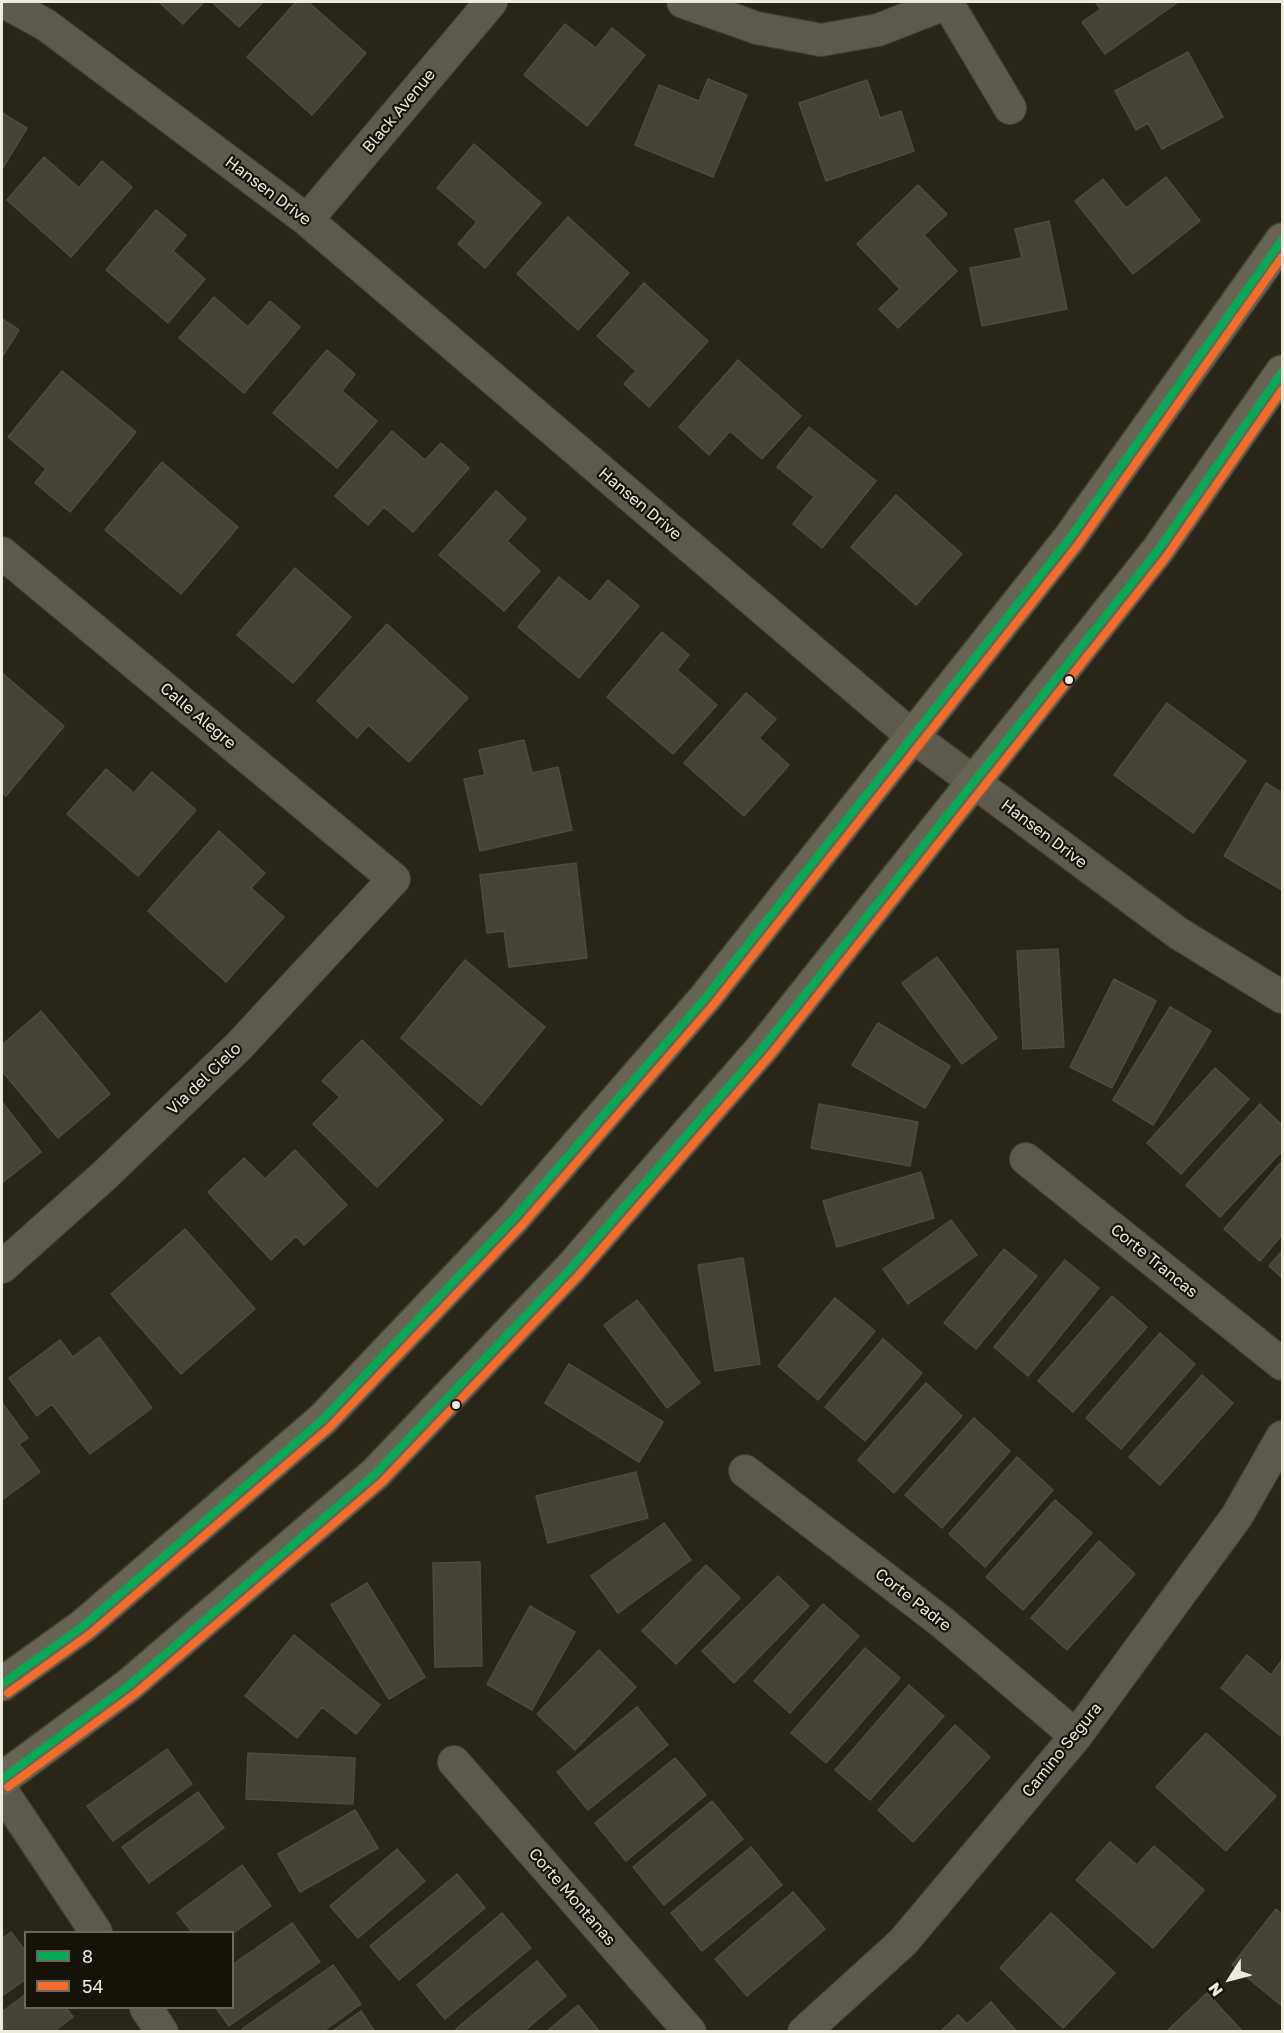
<!DOCTYPE html>
<html>
<head>
<meta charset="utf-8">
<style>
  body { margin:0 }
  #map { position:relative; width:1284px; height:2033px; overflow:hidden; background:#292518; font-family:"Golos Text",sans-serif }
  canvas { display:block }
  .frame { position:absolute; inset:0; border:3px solid #eeeadc; pointer-events:none }
  .legend { position:absolute; left:24px; top:1931px; width:210px; height:78px; box-sizing:border-box; background:#151208; border:2px solid #6c685d; margin:0; padding:8px 10px; list-style:none; font-size:18px; color:#eeeadc }
  .legend li { display:flex; align-items:center; gap:12px; height:30px }
  .legend b { width:30px; border:2px solid #6c685d }
  .north { position:absolute; left:1200px; top:1949px; width:60px; height:60px; -webkit-text-stroke:4px #151208; paint-order:stroke; rotate:234deg; font-size:16px; font-weight:700; line-height:24px; text-align:center; color:#eeeadc }
  .north::after { content:''; display:block; margin:auto; width:21px; height:27px; background:#eeeadc; clip-path:polygon(50% 0,100% 100%,50% 72%,0 100%) }
</style>
</head>
<body>
<div id="map">
<canvas width="1284" height="2033"></canvas>
<div class="frame"></div>
<ul class="legend">
<li><b style="height:8px;background:#06aa56"></b>8</li>
<li><b style="height:8px;background:#f36c2b"></b>54</li>
</ul>
<div class="north">N</div>
</div>
<script>
const g = document.querySelector('canvas').getContext('2d');
g.lineJoin = 'round';
function paint(path, color) { g.fillStyle = color; g.fill(path, 'evenodd'); }
const poly = rows => new Path2D(rows.map(r => 'M' + r).join(''));
function stroke(path, color, width, dash) { g.strokeStyle = color; g.lineWidth = width; g.lineCap = dash ? 'butt' : 'round'; g.setLineDash(dash || []); g.stroke(path); }
function label(font, color, halo, rows, align = 'center') {
  g.font = font + ' "Golos Text",sans-serif'; g.lineWidth = 4.5; g.setLineDash([]); g.textBaseline = 'middle'; g.strokeStyle = halo; g.fillStyle = color; for (const [text, x, y, turn = 0] of rows) {
    g.save(); g.translate(x, y); g.rotate((+turn || 0) * Math.PI / 180); g.textAlign = isNaN(turn) ? turn : align; if (halo) g.strokeText(text, 0, 0); g.fillText(text, 0, 0); g.restore();
  }
}
const building = poly([
  [159,2,204,2,183,24,159,2],
  [212,2,263,2,239,27,212,2],
  [296,2,308,2,366,53,312,115,247,57,296,2],
  [1095,2,1178,2,1105,54,1082,22,1101,9,1095,2],
  [565,24,596,48,612,28,645,55,587,126,524,75,565,24],
  [1188,52,1223,117,1162,149,1148,123,1136,130,1115,91,1188,52],
  [708,79,747,95,713,177,635,145,659,85,699,101,708,79],
  [867,80,880,118,901,111,914,151,826,181,799,103,867,80],
  [2,113,27,128,2,169,2,113],
  [474,144,541,203,485,268,458,244,477,222,437,188,474,144],
  [44,157,79,188,102,161,132,187,71,257,7,200,44,157],
  [1166,177,1200,221,1133,274,1075,201,1103,179,1126,208,1166,177],
  [918,185,947,214,924,235,957,271,898,328,879,309,900,289,857,244,918,185],
  [156,210,186,235,173,251,205,279,168,323,106,270,156,210],
  [568,217,629,273,578,330,517,274,568,217],
  [1049,221,1067,309,982,326,970,268,1022,258,1015,229,1049,221],
  [644,283,708,341,649,407,624,384,636,371,597,336,644,283],
  [214,297,248,327,270,301,300,327,244,393,179,338,214,297],
  [2,319,19,330,2,357,2,319],
  [327,350,355,374,342,391,377,421,337,468,273,413,327,350],
  [738,360,801,416,762,459,730,431,709,455,679,427,738,360],
  [62,371,136,432,70,512,35,483,46,469,8,437,62,371],
  [809,427,876,481,822,548,793,524,814,497,777,467,809,427],
  [392,431,425,460,441,443,469,468,413,532,384,507,368,525,335,496,392,431],
  [162,462,238,527,181,594,105,530,162,462],
  [496,491,526,519,507,541,540,571,504,611,439,555,496,491],
  [896,495,962,554,916,605,851,547,896,495],
  [295,568,351,617,293,683,237,635,295,568],
  [559,577,590,602,608,580,639,606,579,678,518,627,559,577],
  [387,624,468,698,409,762,368,725,357,738,317,701,387,624],
  [662,632,689,655,677,670,717,705,673,754,607,697,662,632],
  [2,673,64,726,6,796,2,792,2,673],
  [746,693,776,719,759,738,789,765,744,816,684,763,746,693],
  [1167,703,1246,761,1193,833,1114,775,1167,703],
  [524,740,532,773,558,767,572,830,480,851,464,779,485,775,479,750,524,740],
  [106,769,134,793,152,772,196,810,138,876,67,814,106,769],
  [1266,783,1282,793,1282,890,1224,856,1266,783],
  [219,831,265,873,251,888,284,917,226,982,148,911,219,831],
  [576,863,587,958,509,967,504,931,487,933,480,875,576,863],
  [1058,949,1064,1047,1023,1049,1017,951,1058,949],
  [937,957,997,1038,962,1064,902,983,937,957],
  [465,960,545,1027,481,1105,401,1038,465,960],
  [1114,979,1156,1001,1112,1088,1070,1067,1114,979],
  [1170,1007,1211,1031,1153,1125,1113,1100,1170,1007],
  [41,1011,110,1094,58,1138,2,1071,2,1045,41,1011],
  [878,1023,950,1066,925,1108,852,1065,878,1023],
  [362,1040,443,1120,377,1187,313,1124,340,1097,322,1081,362,1040],
  [1215,1068,1249,1099,1181,1174,1147,1143,1215,1068],
  [2,1102,41,1152,3,1182,2,1179,2,1102],
  [819,1104,918,1122,910,1166,811,1148,819,1104],
  [1260,1104,1282,1125,1282,1151,1220,1217,1186,1185,1260,1104],
  [295,1150,347,1205,304,1245,296,1236,271,1260,208,1192,244,1158,265,1179,295,1150],
  [1282,1161,1282,1235,1260,1261,1224,1229,1282,1161],
  [921,1172,934,1218,837,1247,823,1201,921,1172],
  [951,1220,977,1255,908,1304,883,1269,951,1220],
  [185,1229,255,1309,181,1374,111,1294,185,1229],
  [1004,1249,1037,1276,976,1349,944,1323,1004,1249],
  [1282,1251,1282,1278,1269,1266,1282,1251],
  [743,1258,760,1364,715,1371,698,1265,743,1258],
  [1065,1260,1099,1288,1028,1376,994,1347,1065,1260],
  [1112,1296,1147,1327,1073,1412,1038,1381,1112,1296],
  [835,1298,875,1331,818,1400,778,1366,835,1298],
  [637,1300,700,1383,667,1408,604,1325,637,1300],
  [1160,1333,1195,1364,1121,1449,1086,1418,1160,1333],
  [99,1337,152,1408,90,1454,52,1404,37,1416,9,1378,60,1340,73,1357,99,1337],
  [883,1339,922,1373,865,1441,825,1407,883,1339],
  [569,1364,663,1422,639,1462,545,1403,569,1364],
  [1202,1375,1233,1403,1160,1485,1129,1457,1202,1375],
  [926,1383,962,1416,894,1493,858,1460,926,1383],
  [2,1403,28,1438,19,1444,40,1472,2,1500,2,1403],
  [974,1418,1010,1451,942,1528,905,1495,974,1418],
  [1017,1457,1053,1490,985,1567,949,1534,1017,1457],
  [636,1472,648,1518,548,1543,536,1496,636,1472],
  [1055,1500,1092,1533,1023,1610,986,1577,1055,1500],
  [664,1523,691,1560,618,1613,591,1576,664,1523],
  [1099,1541,1135,1574,1067,1650,1031,1618,1099,1541],
  [480,1562,482,1666,435,1667,433,1563,480,1562],
  [706,1565,740,1598,676,1664,642,1631,706,1565],
  [778,1576,809,1606,734,1683,702,1651,778,1576],
  [367,1583,425,1677,389,1699,331,1605,367,1583],
  [823,1604,859,1636,790,1713,754,1681,823,1604],
  [530,1606,575,1632,532,1710,487,1684,530,1606],
  [294,1635,380,1705,356,1734,322,1707,297,1738,245,1696,294,1635],
  [865,1648,900,1678,826,1763,791,1733,865,1648],
  [599,1650,636,1687,575,1750,537,1714,599,1650],
  [1247,1655,1271,1675,1282,1660,1282,1737,1221,1688,1247,1655],
  [909,1685,944,1716,870,1800,835,1770,909,1685],
  [637,1707,668,1745,588,1810,557,1772,637,1707],
  [955,1725,990,1757,913,1842,878,1810,955,1725],
  [1206,1733,1276,1796,1226,1851,1156,1787,1206,1733],
  [167,1749,192,1784,113,1841,87,1806,167,1749],
  [248,1753,355,1758,353,1804,246,1799,248,1753],
  [675,1758,706,1795,626,1861,595,1823,675,1758],
  [198,1792,224,1828,149,1883,122,1847,198,1792],
  [712,1801,743,1839,664,1905,633,1867,712,1801],
  [355,1810,378,1848,300,1892,278,1854,355,1810],
  [1110,1842,1137,1865,1154,1846,1204,1890,1153,1948,1076,1880,1110,1842],
  [751,1847,782,1885,702,1951,671,1913,751,1847],
  [397,1849,425,1881,358,1938,330,1906,397,1849],
  [242,1865,271,1906,232,1934,232,1932,192,1932,177,1913,242,1865],
  [457,1874,485,1908,399,1980,370,1946,457,1874],
  [793,1892,825,1929,747,1996,715,1959,793,1892],
  [1276,1909,1282,1914,1282,2006,1232,1965,1276,1909],
  [502,1913,531,1948,445,2019,417,1985,502,1913],
  [1051,1913,1115,1973,1063,2028,1000,1968,1051,1913],
  [292,1923,320,1962,229,2026,216,2008,232,2008,232,1965,292,1923],
  [11,1932,26,1952,26,1979,2,1996,2,1939,11,1932],
  [537,1961,566,1996,523,2032,458,2032,456,2029,537,1961],
  [333,1965,361,2004,322,2032,244,2032,242,2029,333,1965],
  [1207,1993,1243,2032,1166,2032,1207,1993],
  [26,1994,26,2008,66,2008,73,2017,53,2032,2,2032,2,2012,26,1994],
  [991,2002,1017,2032,940,2032,958,2015,967,2024,991,2002],
  [578,2005,600,2032,546,2032,578,2005],
  [361,2011,375,2032,331,2032,361,2011]
]);
paint(building, '#454237');
stroke(building, '#4e4b40', 1.5);
const street = poly([
  [4,2,46,25,307,220,912,736,1178,933,1282,997],
  [683,2,757,28,821,40,878,30,950,2],
  [948,4,1010,108],
  [307,220,491,2],
  [2,553,394,879,239,1046,106,1174,2,1267],
  [1026,1159,1282,1364],
  [745,1471,943,1623,1076,1736],
  [454,1762,690,2032],
  [2,1791,96,1932],
  [146,2008,162,2032],
  [804,2032,903,1942,1076,1736,1237,1516,1282,1437]
]);
const secondary = poly([
  [2,1684,83,1626,323,1419,514,1218,706,997,1069,539,1282,240],
  [2,1779,129,1685,375,1474,570,1269,764,1046,1158,550,1282,372]
]);
stroke(street, '#434035', 34);
stroke(secondary, '#434035', 36);
stroke(street, '#5d594c', 32);
stroke(secondary, '#686454', 33);
stroke(poly([
  [2,1684,83,1626,323,1419,514,1218,706,997,1069,539,1282,240],
  [2,1779,129,1685,375,1474,570,1269,764,1046,1158,550,1282,372]
]), '#06aa56', 8);
stroke(poly([
  [8,1693,90,1634,330,1427,522,1225,714,1004,1077,546,1282,257],
  [8,1787,136,1693,382,1482,578,1276,772,1053,1166,557,1282,390]
]), '#f36c2b', 8);
for (const [x, y, r, color] of [
  [1069,680,5,"#eeeadc"],
  [456,1405,5,"#eeeadc"]
]) { const dot = new Path2D(); dot.arc(x, y, r, 0, 2 * Math.PI); g.fillStyle = color; g.fill(dot); stroke(dot, '#151208', 2); }
label('16px', '#eeeadc', '#151208', [
  ["Black Avenue",399,111,-50],
  ["Hansen Drive",268,191,37],
  ["Hansen Drive",640,504,40],
  ["Calle Alegre",198,716,40],
  ["Hansen Drive",1044,834,37],
  ["Via del Cielo",204,1079,-44],
  ["Corte Trancas",1154,1261,39],
  ["Corte Padre",913,1600,38],
  ["Camino Segura",1062,1750,-51],
  ["Corte Montanas",572,1897,49]
]);
</script>
</body>
</html>
